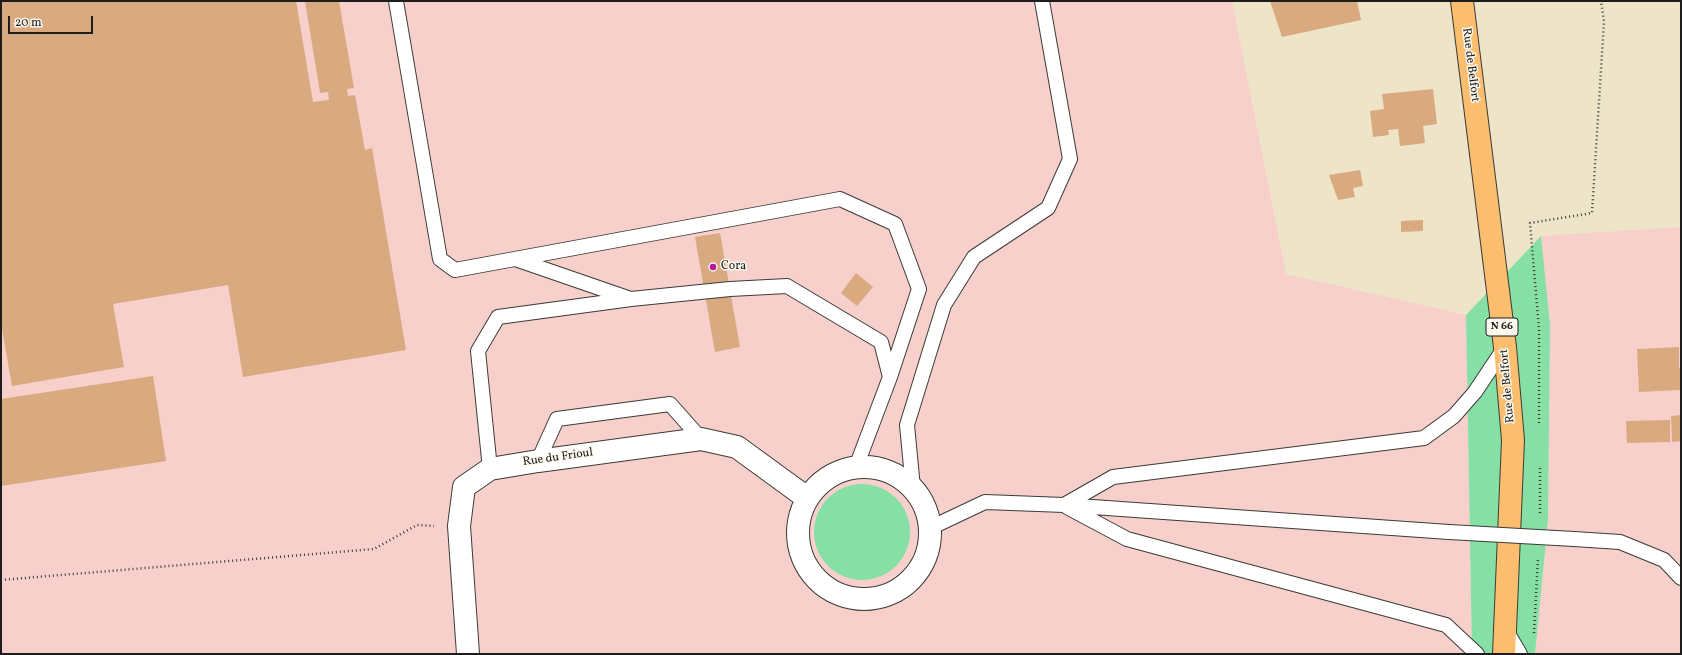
<!DOCTYPE html>
<html>
<head>
<meta charset="utf-8">
<style>
  body { margin:0 }
  #map { position:relative; width:1682px; height:655px; overflow:hidden; background:#eee5c8; font-family:Vollkorn,serif }
  canvas { display:block }
  .frame { position:absolute; inset:0; border:2px solid #1c1c1c; pointer-events:none }
  .scale { position:absolute; left:8px; top:16px; width:85px; height:18px; box-sizing:border-box; border:2px solid #1c1c1c; border-top:0; padding-left:5px; font-size:12px; line-height:14px; white-space:nowrap; color:#1c1c1c; -webkit-text-stroke:3px #fbf7ec; paint-order:stroke }
</style>
</head>
<body>
<div id="map">
<canvas width="1682" height="655"></canvas>
<div class="frame"></div>
<div class="scale">20 m</div>
</div>
<script>
const g = document.querySelector('canvas').getContext('2d');
g.lineJoin = 'round';
function paint(path, color) { g.fillStyle = color; g.fill(path, 'evenodd'); }
const poly = rows => new Path2D(rows.map(r => 'M' + r).join(''));
function stroke(path, color, width, dash) { g.strokeStyle = color; g.lineWidth = width; g.lineCap = dash ? 'butt' : 'round'; g.setLineDash(dash || []); g.stroke(path); }
function label(font, color, halo, rows, align = 'center') {
  g.font = font + ' Vollkorn,serif'; g.lineWidth = 3; g.setLineDash([]); g.textBaseline = 'middle'; g.strokeStyle = halo; g.fillStyle = color; for (const [text, x, y, turn = 0] of rows) {
    g.save(); g.translate(x, y); g.rotate((+turn || 0) * Math.PI / 180); g.textAlign = isNaN(turn) ? turn : align; if (halo) g.strokeText(text, 0, 0); g.fillText(text, 0, 0); g.restore();
  }
}
paint(poly([
  [1,1,1232,1,1286,274,1466,315,1472,654,1,654],
  [1681,227,1681,654,1535,654,1548,520,1550,325,1541,236]
]), '#f7d0cb');
paint(poly([
  [1541,236,1550,325,1548,520,1535,654,1472,654,1466,315],
  '814 532a48 48 0 1 1 96 0a48 48 0 1 1-96 0Z'
]), '#86e0a5');
paint(poly([
  [1,1,296,1,313,102,329,100,328,92,320,93,305,1,339,1,354,88,347,89,348,96,355,95,365,150,372,148,406,350,243,377,228,285,113,304,124,367,12,386,1,323],
  [1270,1,1357,1,1361,20,1282,37],
  [1433,89,1437,124,1423,126,1425,143,1400,146,1398,129,1388,130,1389,135,1373,137,1370,111,1384,109,1382,94],
  [1360,170,1363,186,1353,188,1355,197,1338,200,1329,175],
  [1423,220,1423,231,1401,232,1401,221],
  [720,233,740,347,715,352,695,237],
  [856,273,873,287,857,306,841,293],
  [1679,347,1679,368,1681,368,1680,390,1639,392,1637,349],
  [153,376,166,461,1,486,1,399],
  [1681,415,1681,441,1672,442,1671,416],
  [1670,420,1670,442,1627,443,1626,421]
]), '#d9a97f');
const lane = poly([
  [396,1,440,259,455,270,840,199,895,224,919,289,890,377,856,467],
  [515,259,628,298],
  [538,461,557,419,670,404,701,439],
  [490,469,478,351,498,317,631,299,730,289,787,286,881,342,890,377],
  [913,488,907,425,944,305,974,257,1048,208,1070,159,1042,1],
  [1064,505,1113,477,1424,438,1454,416,1475,392,1505,347],
  [1067,507,1127,539,1446,625,1477,654],
  [930,528,985,502,1064,505,1449,532],
  [1574,539,1620,542,1664,560,1681,578],
  [1506,630,1520,654]
]);
const street = poly([
  '798 533a66 66 0 1 1 132 0a66 66 0 1 1-132 0Z',
  [468,654,459,526,464,487,490,469,538,461,701,439,737,447,807,498]
]);
const primary = poly([
  [1462,1,1505,347,1513,440,1504,654]
]);
stroke(lane, '#3c3a36', 16);
stroke(street, '#3c3a36', 24);
stroke(primary, '#3c3a36', 24);
stroke(poly([
  [1539,423,1539,329,1530,223,1592,213,1604,22,1601,1],
  [1540,468,1540,515],
  [1,580,374,549,417,525,434,526],
  [1534,633,1538,558]
]), '#3c3a36', 2.5, [1, 3]);
stroke(lane, '#fff', 14);
stroke(street, '#fff', 22);
stroke(primary, '#fbbe6e', 22);
const laneBridge = poly([
  [1449,532,1574,539]
]);
stroke(laneBridge, '#3c3a36', 16, []);
stroke(laneBridge, '#fff', 14);
for (const [x, y, r, color] of [
  [713,267,4,"#b5179e"]
]) { const dot = new Path2D(); dot.arc(x, y, r, 0, 2 * Math.PI); g.fillStyle = color; g.fill(dot); stroke(dot, '#fbf7ec', 1.5); }
for (const [x, y, w] of [
  [1502,327,32]
]) { const box = new Path2D(); box.roundRect(x - w / 2, y - 9, w, 18, 3); g.fillStyle = '#fbf7ec'; g.fill(box); stroke(box, '#1c1c1c', 1); }
label('bold 11px', '#1c1c1c', null, [
  ["N 66",1502,327]
]);
label('12px', '#1c1c1c', '#fbf7ec', [
  ["Rue de Belfort",1470,65,83],
  ["Rue de Belfort",1508,386,-95],
  ["Rue du Frioul",558,458,-8]
]);
label('12px', '#1c1c1c', '#fbf7ec', [
  ["Cora",721,267]
], 'left');
</script>
</body>
</html>
